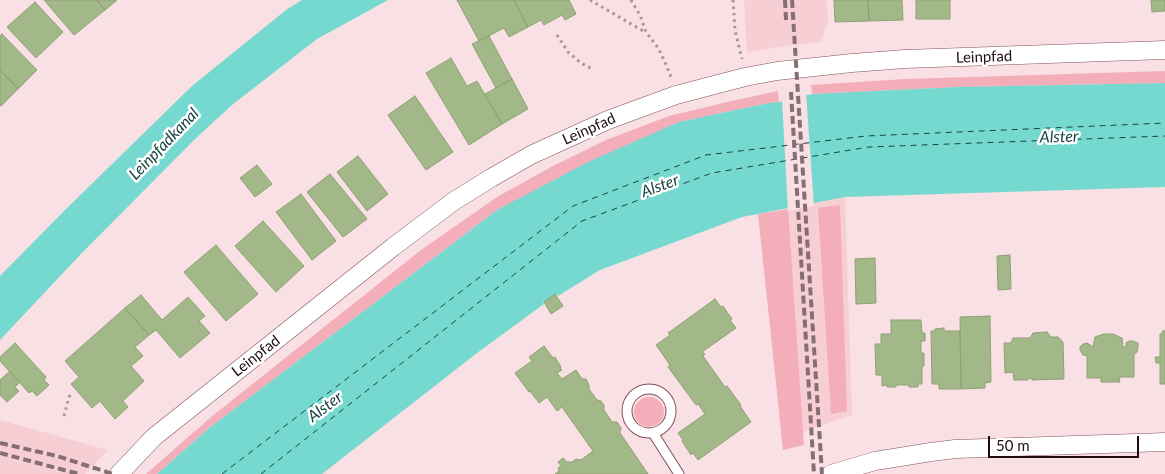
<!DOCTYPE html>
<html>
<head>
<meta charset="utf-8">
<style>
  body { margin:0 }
  #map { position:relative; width:1165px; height:474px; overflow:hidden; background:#f9e0e4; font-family:Lato,sans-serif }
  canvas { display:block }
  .scale { position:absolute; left:988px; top:436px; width:151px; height:22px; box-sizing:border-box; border:2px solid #210d11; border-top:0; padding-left:6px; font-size:15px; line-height:18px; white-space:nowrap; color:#210d11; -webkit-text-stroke:4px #fff; paint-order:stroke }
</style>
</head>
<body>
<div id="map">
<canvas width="1165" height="474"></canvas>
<div class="scale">50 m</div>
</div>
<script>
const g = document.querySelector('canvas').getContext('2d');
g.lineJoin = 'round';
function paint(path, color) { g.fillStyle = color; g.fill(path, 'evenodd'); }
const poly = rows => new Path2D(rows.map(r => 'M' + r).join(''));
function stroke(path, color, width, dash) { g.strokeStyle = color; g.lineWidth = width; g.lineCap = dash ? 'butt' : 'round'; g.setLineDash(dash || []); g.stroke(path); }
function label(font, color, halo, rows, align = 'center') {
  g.font = font + ' Lato,sans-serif'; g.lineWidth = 5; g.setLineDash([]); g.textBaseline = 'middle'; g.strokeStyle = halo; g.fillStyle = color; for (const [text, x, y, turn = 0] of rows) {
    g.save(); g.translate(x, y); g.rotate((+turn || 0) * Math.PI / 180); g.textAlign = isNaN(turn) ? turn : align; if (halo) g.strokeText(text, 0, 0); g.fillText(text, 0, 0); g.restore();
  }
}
paint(poly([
  [744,0,827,0,828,21,821,42,778,47,747,53],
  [845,197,852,415,794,435,777,211],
  [0,420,108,450,85,474,0,474]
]), '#f8ced5');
paint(poly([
  [1165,71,1165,83,958,87,812,94,811,85,905,79],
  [778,91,779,102,769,103,679,122,497,210,208,429,157,474,146,474,211,417,421,250,497,197,551,167,606,140,669,116,723,103],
  [840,205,847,411,831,414,818,208],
  [788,209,804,445,783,450,758,214],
  '634 412a15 15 0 1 1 30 0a15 15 0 1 1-30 0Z'
]), '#f4aeba');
paint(poly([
  [302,0,388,0,317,39,232,105,196,138,79,256,0,340,0,276,65,210,192,86,286,10],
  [1165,83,1165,187,845,197,742,217,600,270,558,296,556,294,543,302,544,304,477,353,322,474,157,474,208,429,497,210,588,162,679,122,769,103,779,102,812,94,958,87]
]), '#76d9cf');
paint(poly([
  [806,93,814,206,788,211,782,99]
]), '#f9e0e4');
stroke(poly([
  [222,474,573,206,706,155,866,136,1165,123],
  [261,474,582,221,712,173,869,147,1165,136]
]), '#184541', 1, [6, 5]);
const building = poly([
  [44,0,97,0,105,10,74,35,44,0],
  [97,0,117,0,105,10,97,0],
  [457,0,514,0,528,27,509,37,504,28,479,41,457,0],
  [514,0,569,0,576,14,565,20,562,15,544,25,541,20,528,27,514,0],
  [834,0,868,0,869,21,835,22,834,0],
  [868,0,902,0,903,20,869,21,868,0],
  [916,0,950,0,950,19,916,19,916,0],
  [1151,0,1165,0,1165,11,1152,12,1151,0],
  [35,2,63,32,36,58,7,27,35,2],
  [2,34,37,70,18,89,0,70,0,36,2,34],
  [489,36,512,79,496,88,472,44,489,36],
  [451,58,467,86,477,81,502,124,469,145,426,73,451,58],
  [0,70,18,89,1,106,0,105,0,70],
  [512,79,528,109,502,124,485,94,512,79],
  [415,96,453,152,426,170,388,115,415,96],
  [358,156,388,194,367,211,337,172,358,156],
  [257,165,272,184,255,197,240,178,257,165],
  [330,174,367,219,343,237,307,192,330,174],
  [301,194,336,241,312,260,276,212,301,194],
  [263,221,304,266,276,292,235,246,263,221],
  [216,245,258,294,226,321,184,272,216,245],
  [1010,255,1011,289,998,290,997,256,1010,255],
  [875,258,876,303,856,304,855,259,875,258],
  [555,294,563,306,551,314,544,302,555,294],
  [141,295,162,320,188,297,205,316,199,321,210,333,180,358,156,330,149,335,125,308,141,295],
  [715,299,721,307,723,306,732,319,730,320,736,328,702,352,705,354,703,356,725,387,727,386,741,405,740,406,751,422,698,460,693,453,691,455,682,441,683,440,678,433,705,414,698,404,696,405,668,367,670,365,656,345,670,335,668,333,715,299],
  [125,308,149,335,135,347,143,356,131,366,144,381,123,401,128,407,115,419,100,401,92,408,71,384,79,377,65,361,125,308],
  [990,316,991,382,985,383,985,388,961,389,960,317,990,316],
  [891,320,921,320,922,333,925,333,925,341,921,341,921,353,924,353,924,366,922,366,922,384,918,384,918,387,909,387,909,385,896,385,896,387,887,387,887,385,882,386,882,375,876,375,875,344,881,344,881,334,891,334,891,320],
  [944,328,944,331,960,331,961,389,939,389,939,384,932,384,931,331,935,331,935,329,944,328],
  [1163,331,1165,331,1165,384,1160,384,1160,363,1156,363,1155,357,1160,357,1160,334,1161,334,1163,331],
  [1047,332,1051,337,1058,337,1063,342,1064,379,1032,380,1032,378,1028,379,1028,380,1014,380,1013,372,1005,373,1004,343,1011,343,1013,338,1030,338,1033,333,1047,332],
  [1104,334,1113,334,1122,338,1123,347,1126,347,1126,343,1129,341,1133,341,1138,343,1138,348,1137,352,1134,354,1134,377,1119,377,1120,382,1101,382,1101,378,1087,378,1087,356,1083,355,1080,350,1080,347,1083,344,1087,343,1093,347,1095,337,1104,334],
  [15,343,46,377,44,380,49,385,37,396,32,391,29,393,0,361,0,357,15,343],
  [544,346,553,358,555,357,561,367,560,368,562,370,557,373,562,379,576,370,582,379,586,379,589,385,589,389,597,400,601,401,604,405,604,410,612,422,617,422,621,428,620,433,648,474,555,474,559,471,558,468,561,466,558,462,563,458,567,462,572,462,576,459,581,460,593,451,562,407,557,411,547,397,539,403,530,391,529,392,515,373,532,361,529,357,544,346],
  [10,371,20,382,15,387,19,391,7,402,0,395,0,380,10,371]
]);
paint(building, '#a3b889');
stroke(building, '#8da172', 1);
const service = poly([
  '627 411a22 22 0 1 1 44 0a22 22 0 1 1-44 0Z',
  [653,433,679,474]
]);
const minor = poly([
  [119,474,154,437,393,247,454,201,491,178,531,155,608,120,676,95,745,77,777,71,852,63,905,59,1165,50],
  [831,474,875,461,931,452,955,449,1165,442]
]);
stroke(service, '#83505a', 11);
stroke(minor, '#83505a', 19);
stroke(poly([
  [590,0,645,32],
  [631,0,640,15,646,32,658,48,665,62,671,77],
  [733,0,735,30,742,59],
  [557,35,568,52,581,63,592,69],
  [64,416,69,397,72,393]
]), '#aa9397', 3, [2.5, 4]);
stroke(service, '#fff', 9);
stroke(minor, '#fff', 18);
stroke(poly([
  [785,0,786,20],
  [792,0,822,474],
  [791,92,814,474],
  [0,443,57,456,113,474],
  [0,453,79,474]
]), '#866f73', 4, [8, 4]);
label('15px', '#210d11', '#fff', [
  ["Leinpfad",984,57,-2],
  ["Leinpfad",589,129,-24],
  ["Leinpfad",256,356,-38]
]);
label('italic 16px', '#184541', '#fff', [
  ["Alster",1059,137,-2],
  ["Leinpfadkanal",164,144,-46],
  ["Alster",660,186,-20],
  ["Alster",325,407,-37]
]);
</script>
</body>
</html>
